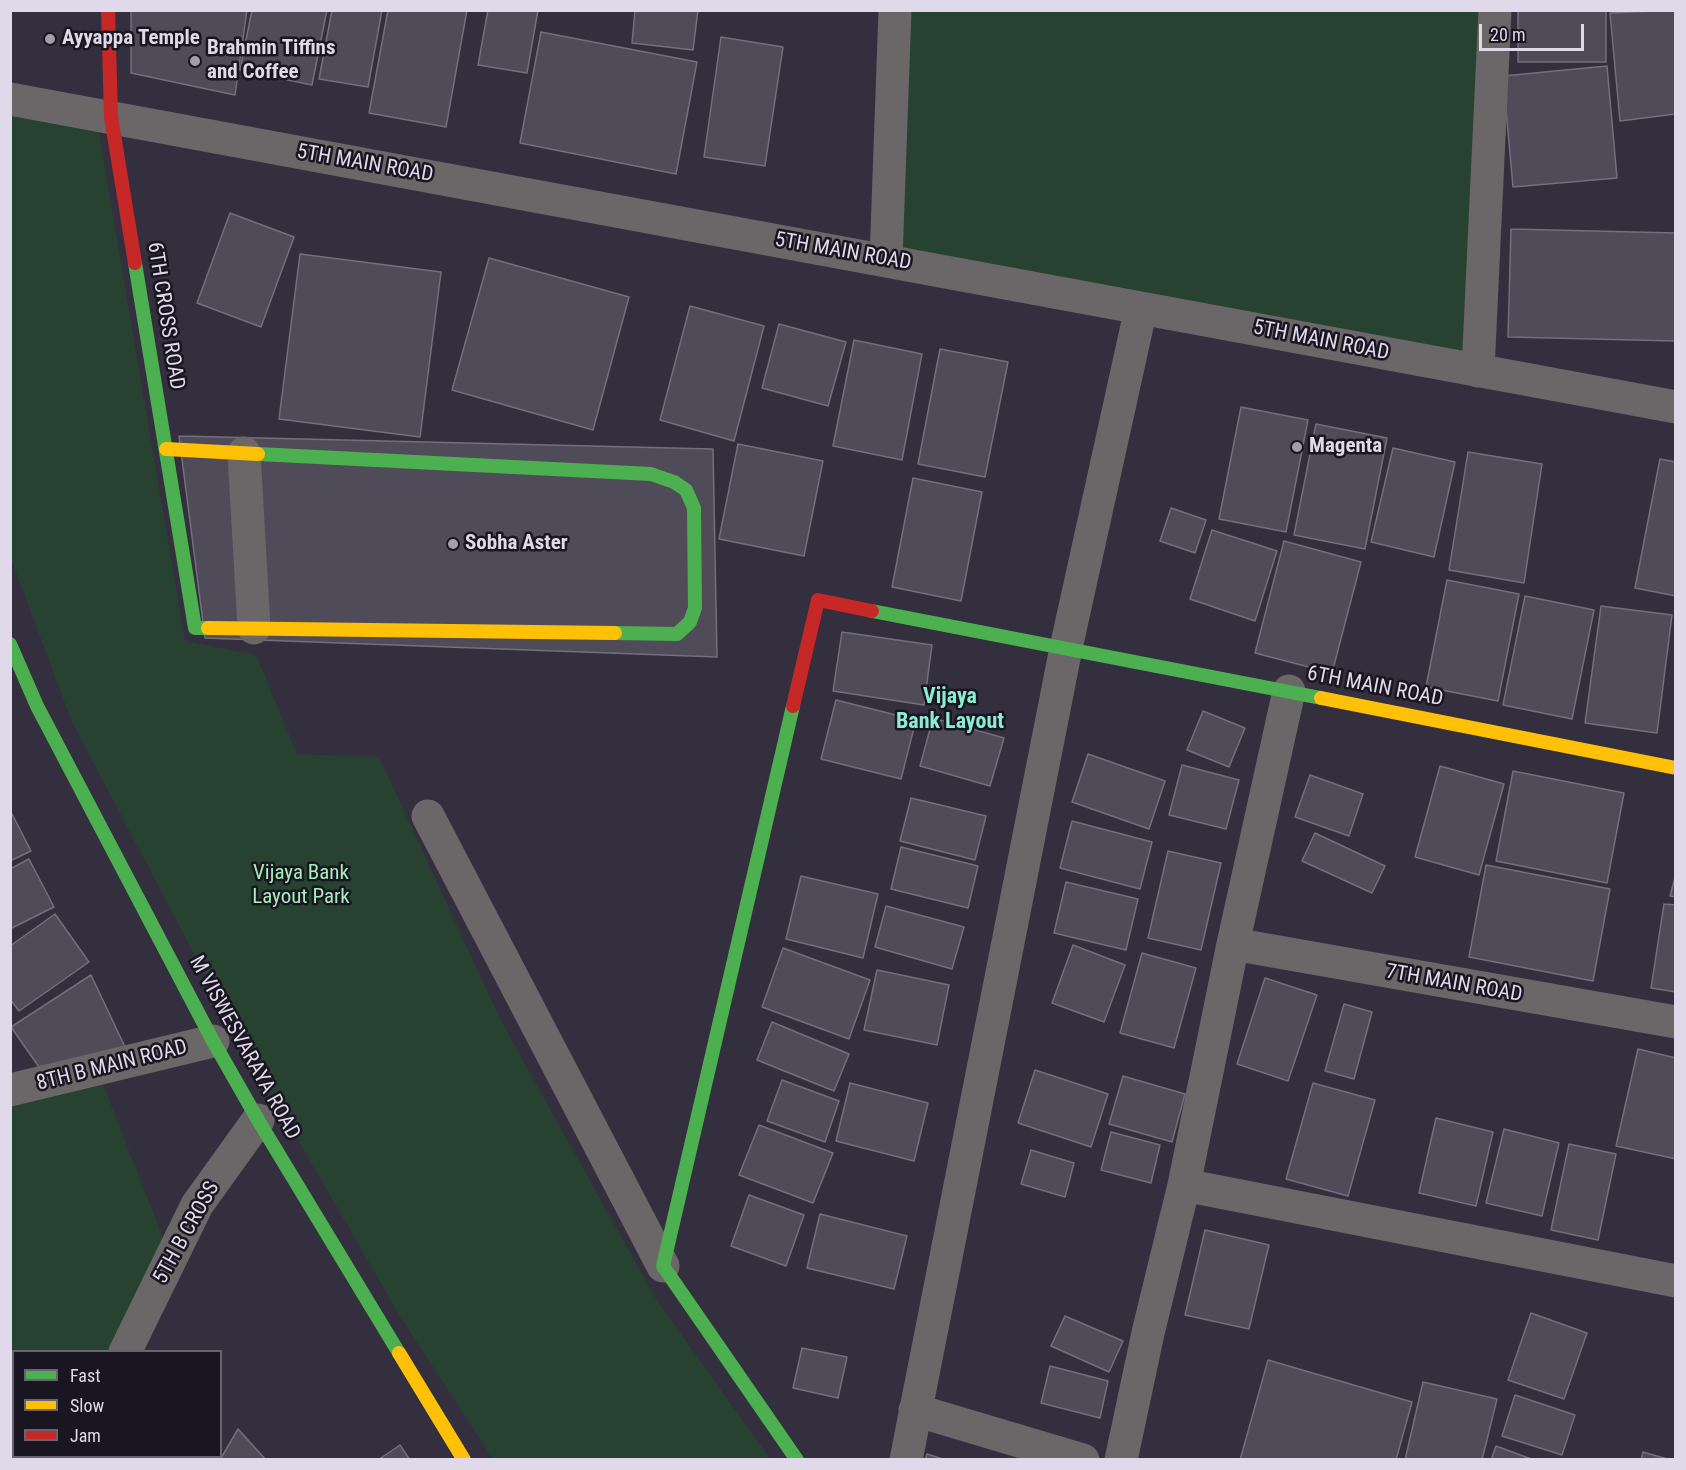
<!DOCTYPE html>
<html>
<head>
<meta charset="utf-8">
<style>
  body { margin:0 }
  #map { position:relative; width:1686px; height:1470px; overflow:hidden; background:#342f3e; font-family:"Roboto Condensed",sans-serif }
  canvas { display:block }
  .frame { position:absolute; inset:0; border:12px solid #dfd9ea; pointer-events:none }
  .legend { position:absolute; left:12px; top:1350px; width:210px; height:108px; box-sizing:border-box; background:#191521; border:2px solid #686371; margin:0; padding:8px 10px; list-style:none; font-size:18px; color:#dfd9ea }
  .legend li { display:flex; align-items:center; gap:12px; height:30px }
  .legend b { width:30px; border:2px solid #686371 }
  .scale { position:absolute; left:1479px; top:24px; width:105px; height:27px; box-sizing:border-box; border:3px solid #dfd9ea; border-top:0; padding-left:8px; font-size:18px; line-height:21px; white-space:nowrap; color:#dfd9ea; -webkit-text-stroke:4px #191521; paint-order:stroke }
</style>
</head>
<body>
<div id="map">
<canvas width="1686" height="1470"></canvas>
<div class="frame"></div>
<ul class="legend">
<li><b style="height:8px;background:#4caf50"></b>Fast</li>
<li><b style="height:8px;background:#ffc107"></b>Slow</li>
<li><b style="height:8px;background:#c62828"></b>Jam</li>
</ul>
<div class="scale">20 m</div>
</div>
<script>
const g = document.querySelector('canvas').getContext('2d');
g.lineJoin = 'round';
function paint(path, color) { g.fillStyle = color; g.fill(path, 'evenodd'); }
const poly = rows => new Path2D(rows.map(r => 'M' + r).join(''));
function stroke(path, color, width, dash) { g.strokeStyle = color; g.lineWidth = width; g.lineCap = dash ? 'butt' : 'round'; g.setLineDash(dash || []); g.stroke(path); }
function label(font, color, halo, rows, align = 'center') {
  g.font = font + ' "Roboto Condensed",sans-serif'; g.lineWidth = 5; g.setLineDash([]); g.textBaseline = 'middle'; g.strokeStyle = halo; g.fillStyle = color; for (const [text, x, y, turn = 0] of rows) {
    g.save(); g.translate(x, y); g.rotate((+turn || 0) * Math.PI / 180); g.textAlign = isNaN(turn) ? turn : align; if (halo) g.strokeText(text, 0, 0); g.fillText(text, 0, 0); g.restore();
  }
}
paint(poly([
  [895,11,1495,11,1478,371,886,260],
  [10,113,98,127,185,641,256,655,297,754,379,757,501,1021,656,1299,770,1459,493,1459,398,1313,229,1020,72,722,11,559],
  [97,1069,171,1258,125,1351,14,1352,14,1456,74,1457,72,1459,11,1459,10,1090]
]), '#284231');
const building = poly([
  [131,10,247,10,235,95,131,73,131,10],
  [252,10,327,10,312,85,240,70,252,10],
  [332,10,382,10,368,87,319,79,332,10],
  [388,10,467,10,446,127,369,113,388,10],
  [488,10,538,10,527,73,478,65,488,10],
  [635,10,698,10,693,50,632,43,635,10],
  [1518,10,1606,10,1606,62,1518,62,1518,10],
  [1676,10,1676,114,1620,121,1610,13,1676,10],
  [541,32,697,62,676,174,520,143,541,32],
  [721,37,783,47,765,166,704,157,721,37],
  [1607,66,1617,178,1513,187,1503,76,1607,66],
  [230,213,294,237,261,327,197,303,230,213],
  [1511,229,1676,233,1676,341,1508,337,1511,229],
  [300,254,441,272,420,437,279,419,300,254],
  [489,258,629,297,593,430,452,390,489,258],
  [690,306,764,326,734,441,660,420,690,306],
  [779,324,846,342,828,406,762,388,779,324],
  [854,340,922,354,902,460,833,446,854,340],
  [940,349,1008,362,985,477,918,464,940,349],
  [1241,407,1308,420,1286,532,1219,519,1241,407],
  [1316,424,1387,438,1365,549,1294,535,1316,424],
  [179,436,713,449,717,657,205,638,179,436],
  [738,444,823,461,804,556,719,539,738,444],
  [1393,448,1455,462,1434,557,1371,542,1393,448],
  [1468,452,1542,464,1524,583,1449,570,1468,452],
  [1660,459,1676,462,1676,596,1635,588,1660,459],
  [913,478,982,492,961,601,892,587,913,478],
  [1171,508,1206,520,1195,553,1160,541,1171,508],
  [1212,530,1277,551,1255,621,1190,599,1212,530],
  [1284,541,1361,562,1332,673,1255,653,1284,541],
  [1447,580,1519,594,1498,701,1426,687,1447,580],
  [1525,596,1594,610,1572,719,1503,705,1525,596],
  [1601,606,1672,615,1657,733,1585,723,1601,606],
  [842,632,932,645,924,705,833,691,842,632],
  [836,700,916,720,901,779,821,759,836,700],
  [1203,711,1245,728,1229,767,1187,750,1203,711],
  [933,718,1004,738,990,786,920,766,933,718],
  [1088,754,1165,781,1149,829,1072,802,1088,754],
  [1182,765,1239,780,1226,829,1169,815,1182,765],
  [1440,766,1504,784,1479,875,1415,857,1440,766],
  [1513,771,1624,793,1607,883,1496,861,1513,771],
  [1310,775,1363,794,1349,836,1295,817,1310,775],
  [911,798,986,816,975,860,900,841,911,798],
  [10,810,31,851,10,861,10,810],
  [1072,821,1152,842,1140,889,1060,868,1072,821],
  [1315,833,1385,866,1372,893,1302,861,1315,833],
  [901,847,978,866,968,908,891,889,901,847],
  [1168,851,1221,863,1201,950,1148,938,1168,851],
  [29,859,54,907,10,929,10,869,29,859],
  [1486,865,1610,889,1593,981,1469,957,1486,865],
  [1676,874,1676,897,1670,896,1676,874],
  [801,876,878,894,863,958,786,939,801,876],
  [1066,882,1138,899,1126,950,1054,933,1066,882],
  [1664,904,1676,905,1676,992,1651,988,1664,904],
  [886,906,964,927,952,969,875,947,886,906],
  [55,914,89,962,19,1011,10,999,10,946,55,914],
  [1073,945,1125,965,1104,1022,1052,1003,1073,945],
  [783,948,870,980,849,1039,762,1007,783,948],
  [1142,953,1196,968,1174,1048,1120,1033,1142,953],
  [877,970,949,985,937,1045,864,1030,877,970],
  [91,975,126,1049,39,1067,11,1027,91,975],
  [1265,978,1317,995,1288,1081,1237,1064,1265,978],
  [1344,1004,1372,1012,1354,1079,1325,1071,1344,1004],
  [772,1022,849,1054,834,1091,757,1060,772,1022],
  [1638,1049,1676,1058,1676,1159,1616,1146,1638,1049],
  [1035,1070,1108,1094,1091,1147,1018,1123,1035,1070],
  [1123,1076,1185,1094,1172,1142,1109,1124,1123,1076],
  [782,1080,839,1101,825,1142,767,1121,782,1080],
  [850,1083,928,1103,914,1161,836,1141,850,1083],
  [1313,1083,1375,1100,1348,1196,1286,1179,1313,1083],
  [1436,1118,1493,1132,1476,1206,1419,1193,1436,1118],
  [759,1125,833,1153,813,1203,739,1175,759,1125],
  [1504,1129,1559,1143,1542,1216,1486,1203,1504,1129],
  [1111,1132,1160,1145,1151,1183,1101,1170,1111,1132],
  [1569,1144,1616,1154,1598,1240,1551,1230,1569,1144],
  [1031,1150,1074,1163,1065,1197,1021,1184,1031,1150],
  [749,1195,804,1215,786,1266,731,1246,749,1195],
  [820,1214,907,1236,894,1289,807,1268,820,1214],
  [1205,1230,1269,1245,1249,1329,1185,1315,1205,1230],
  [1531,1313,1587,1333,1564,1399,1508,1380,1531,1313],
  [1065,1316,1123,1341,1109,1372,1051,1346,1065,1316],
  [802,1348,847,1357,838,1398,793,1388,802,1348],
  [1268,1360,1412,1402,1396,1460,1240,1460,1268,1360],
  [1050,1366,1108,1381,1100,1418,1041,1403,1050,1366],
  [1423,1382,1497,1399,1482,1460,1405,1460,1423,1382],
  [1515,1395,1575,1415,1562,1455,1502,1436,1515,1395],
  [238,1429,266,1460,220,1460,238,1429],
  [400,1445,410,1460,378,1460,400,1445],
  [1496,1446,1534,1460,1491,1460,1496,1446],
  [1643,1452,1671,1460,1641,1460,1643,1452],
  [927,1454,946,1460,925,1460,927,1454],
  [123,1456,207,1456,205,1460,121,1460,123,1456]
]);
paint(building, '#504b58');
stroke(building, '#736f7c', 1.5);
stroke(poly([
  [10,99,1676,407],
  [886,260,895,10],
  [1478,371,1495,10],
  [244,453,254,628],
  [428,816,663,1266],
  [1233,944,1676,1022],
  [10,1090,213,1041],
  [1184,1185,1676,1281],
  [125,1352,197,1205,258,1120],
  [915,1410,1083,1460],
  [72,1460,74,1456],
  [906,1460,1066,648,1141,308],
  [1121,1460,1148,1333,1184,1185,1233,944,1289,691]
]), '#6b6668', 33);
stroke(poly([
  [135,263,195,628,208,628],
  [258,454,651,474,674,482,686,490,694,508,695,608,690,622,677,634,615,633],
  [872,611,1321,698],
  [10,644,37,706,213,1041,258,1120,399,1353],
  [793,706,663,1266,797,1460]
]), '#4caf50', 14);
stroke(poly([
  [166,449,258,454],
  [208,628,615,633],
  [1321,698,1676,768],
  [399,1353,464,1460]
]), '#ffc107', 14);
stroke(poly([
  [108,10,111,117,135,263],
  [793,706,818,600,872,611]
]), '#c62828', 14);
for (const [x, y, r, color] of [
  [50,39,6,"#a39eae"],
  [195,61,6,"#a39eae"],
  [1297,447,6,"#a39eae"],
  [453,544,6,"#a39eae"]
]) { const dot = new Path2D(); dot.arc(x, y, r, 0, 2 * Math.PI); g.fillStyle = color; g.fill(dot); stroke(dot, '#191521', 2); }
label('bold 21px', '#dfd9ea', '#191521', [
  ["Ayyappa Temple",62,39],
  ["Brahmin Tiffins",207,49],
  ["and Coffee",207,73],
  ["Magenta",1309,447],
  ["Sobha Aster",465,544]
], 'left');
label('21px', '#dfd9ea', '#191521', [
  ["5TH MAIN ROAD",365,164,10],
  ["5TH MAIN ROAD",843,252,10],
  ["6TH CROSS ROAD",165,316,81],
  ["5TH MAIN ROAD",1321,341,11],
  ["6TH MAIN ROAD",1375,687,11],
  ["7TH MAIN ROAD",1454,984,10],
  ["M VISWESVARAYA ROAD",244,1048,61],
  ["8TH B MAIN ROAD",112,1066,-14],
  ["5TH B CROSS",187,1233,-61]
]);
label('21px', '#a5edb9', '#191521', [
  ["Vijaya Bank",301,874],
  ["Layout Park",301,898]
]);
label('bold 22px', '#8dedd2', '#191521', [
  ["Vijaya",950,697],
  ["Bank Layout",950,722]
]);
</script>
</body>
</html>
